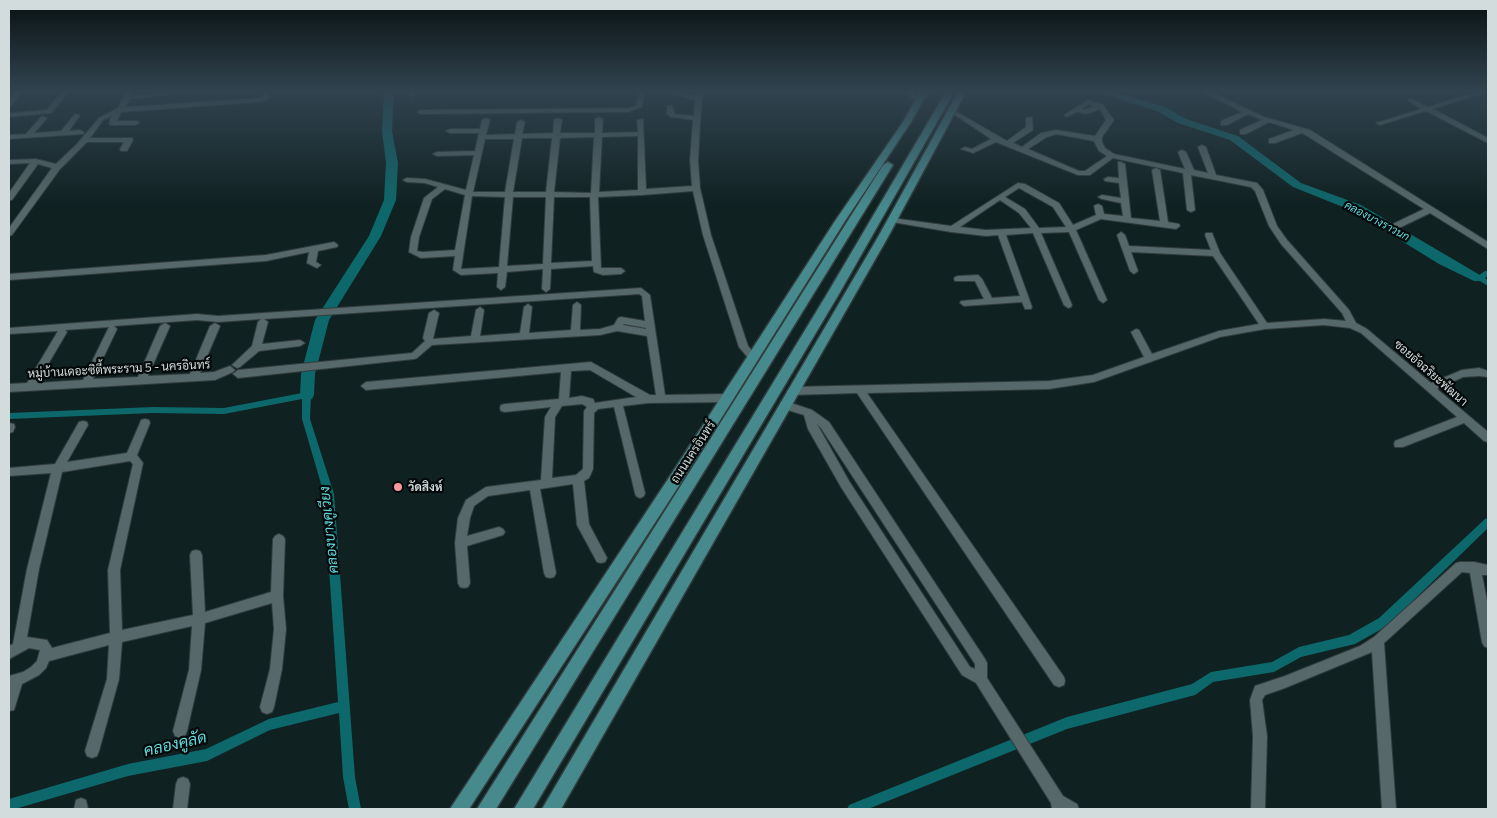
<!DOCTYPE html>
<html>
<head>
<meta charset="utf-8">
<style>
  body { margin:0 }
  #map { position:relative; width:1497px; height:818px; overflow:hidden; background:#102122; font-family:Commissioner,sans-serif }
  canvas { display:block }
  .frame { position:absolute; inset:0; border:10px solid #d2dcdc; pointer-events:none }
</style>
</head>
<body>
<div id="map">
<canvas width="1497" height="818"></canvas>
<div class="frame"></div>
</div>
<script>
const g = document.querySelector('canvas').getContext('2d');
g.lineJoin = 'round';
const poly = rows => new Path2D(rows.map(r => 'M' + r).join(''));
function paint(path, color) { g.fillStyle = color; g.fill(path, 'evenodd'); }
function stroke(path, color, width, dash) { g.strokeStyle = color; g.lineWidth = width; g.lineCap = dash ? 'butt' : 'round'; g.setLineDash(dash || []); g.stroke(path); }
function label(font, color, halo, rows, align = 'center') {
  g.font = font + ' Commissioner,Sarabun,sans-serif'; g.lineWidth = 4.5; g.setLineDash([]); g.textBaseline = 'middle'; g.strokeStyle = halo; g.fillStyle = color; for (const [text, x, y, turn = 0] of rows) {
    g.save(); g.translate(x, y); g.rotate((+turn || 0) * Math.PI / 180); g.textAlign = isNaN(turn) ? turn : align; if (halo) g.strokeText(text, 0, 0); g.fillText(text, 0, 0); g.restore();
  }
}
paint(poly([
  [1485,271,1488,271,1488,276,1485,278,1488,280,1488,286,1475,278,1485,271],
  [307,392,311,395,310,419,334,494,355,777,361,809,349,809,343,777,339,713,270,730,207,761,128,776,15,809,9,809,9,799,128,764,206,749,269,719,338,702,324,494,302,419,302,399,224,414,153,413,9,419,9,413,153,407,224,408,307,392],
  [1488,518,1488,528,1387,626,1355,644,1301,657,1274,672,1213,682,1195,695,1067,729,868,809,847,809,849,805,1067,717,1192,684,1211,672,1272,662,1299,647,1349,635,1379,618,1485,519,1488,518]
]), '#0d686b');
paint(poly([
  [384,92,394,92,392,131,398,163,396,200,381,236,329,320,315,374,314,395,312,399,307,401,302,399,300,395,301,374,315,320,369,236,384,200,386,163,382,131,384,92],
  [1097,92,1115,92,1165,107,1186,119,1238,136,1301,183,1361,205,1485,278,1484,281,1474,281,1439,264,1353,211,1293,187,1230,140,1178,123,1157,111,1097,92]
]), '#0d686b');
const minor = poly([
  [14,92,21,92,11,106,9,107,9,100,14,92],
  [61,92,68,92,51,113,9,117,9,113,47,110,61,92],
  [125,92,132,92,131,95,186,92,129,99,126,107,259,98,263,97,264,92,271,92,268,99,259,102,121,112,117,121,138,121,139,123,135,125,110,125,109,123,112,116,103,120,90,138,132,138,133,140,127,151,121,151,120,149,124,142,87,142,60,169,12,235,9,236,9,228,52,168,38,164,12,200,9,200,9,193,30,163,9,164,9,160,36,159,56,164,77,144,99,118,118,108,125,92],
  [409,92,416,92,414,96,412,97,409,95,409,92],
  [639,92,645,92,642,107,628,112,420,114,417,112,420,110,628,108,636,106,639,92],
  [665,92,679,92,697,96,698,92,705,92,702,99,700,125,698,160,700,188,711,235,748,346,758,358,756,360,750,360,739,347,703,235,693,191,642,195,598,197,601,268,621,268,625,271,621,274,603,275,594,272,593,266,551,269,550,289,546,292,542,289,543,269,507,272,505,287,501,290,497,287,498,273,461,275,453,270,455,256,421,258,409,252,411,237,424,198,438,187,425,183,407,182,403,180,407,178,425,179,466,190,474,155,437,156,433,154,437,152,475,151,479,133,450,133,446,131,450,129,480,129,482,120,486,118,490,120,486,135,515,134,517,122,521,120,525,122,522,134,553,133,554,120,558,118,562,120,560,133,595,133,595,119,599,117,603,119,602,133,638,132,637,120,643,119,646,189,692,186,690,160,693,120,671,117,667,114,667,106,672,105,675,114,694,116,695,100,665,92],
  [638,136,638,190,599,192,602,137,638,136],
  [594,137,591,193,554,192,560,138,594,137],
  [522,138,552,138,546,192,513,192,522,138],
  [485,139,514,139,505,192,473,192,485,139],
  [445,189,465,195,455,250,422,252,417,251,419,237,432,199,445,189],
  [472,196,505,197,499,267,461,269,472,196],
  [513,197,546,197,543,264,507,266,513,197],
  [554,197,590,197,592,261,551,263,554,197],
  [903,92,912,92,919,98,914,99,903,92],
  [1112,92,1119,92,1119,94,1116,96,1112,92],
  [1203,92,1212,92,1264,117,1310,130,1488,242,1488,249,1430,213,1399,228,1393,228,1393,224,1424,209,1304,134,1302,133,1275,143,1269,143,1269,139,1294,130,1269,122,1246,134,1240,134,1240,130,1262,120,1248,114,1227,125,1221,125,1221,121,1242,112,1203,92],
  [1475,92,1487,92,1433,109,1488,138,1488,143,1426,111,1380,125,1376,123,1421,109,1408,101,1408,99,1412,99,1428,107,1475,92],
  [1088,100,1103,105,1114,120,1102,137,1102,142,1105,148,1114,154,1185,169,1178,152,1182,150,1186,152,1194,170,1208,173,1198,147,1202,145,1206,147,1216,175,1257,183,1263,190,1277,226,1287,240,1349,310,1356,323,1367,329,1431,383,1462,370,1479,368,1488,371,1488,377,1479,376,1463,377,1437,389,1488,432,1488,442,1484,441,1464,423,1403,447,1395,447,1394,444,1395,441,1457,417,1361,333,1350,328,1324,325,1265,329,1220,337,1094,382,1049,389,867,393,1064,677,1065,681,1064,685,1059,687,1054,685,857,393,792,395,787,391,792,387,1049,381,1093,375,1144,357,1131,332,1136,329,1139,330,1152,354,1219,331,1259,324,1213,256,1131,252,1138,271,1134,274,1130,271,1117,235,1121,232,1125,235,1129,246,1211,250,1205,235,1206,233,1212,233,1220,253,1267,323,1324,319,1346,321,1342,313,1281,244,1269,226,1255,191,1251,187,1191,175,1195,210,1191,212,1187,210,1183,173,1113,158,1090,175,1078,175,996,142,973,153,961,149,965,147,972,149,991,139,955,115,954,114,957,112,1007,141,1026,127,1026,118,1032,117,1033,130,1013,143,1022,147,1041,133,1056,130,1095,136,1106,120,1100,109,1086,114,1077,112,1067,117,1064,115,1088,100],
  [1089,104,1094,106,1085,110,1082,109,1089,104],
  [1056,134,1094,141,1099,151,1107,156,1085,171,1079,171,1028,149,1047,137,1056,134],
  [75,114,80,115,69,131,80,130,84,132,83,134,9,139,9,135,26,134,41,117,43,116,47,118,34,133,61,131,75,114],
  [1118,162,1121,162,1125,164,1131,218,1160,221,1152,170,1156,168,1160,170,1168,222,1179,224,1180,226,1176,229,1101,219,1076,230,1107,300,1103,303,1099,300,1069,232,1041,233,1072,305,1071,307,1068,308,1064,305,1033,233,1006,235,1032,307,1031,309,1025,309,1022,302,964,306,960,303,961,301,984,299,975,281,955,281,954,279,955,277,958,276,978,275,982,279,992,298,1020,296,998,235,986,236,951,232,892,222,888,220,892,218,951,226,1018,183,1025,184,1059,203,1073,225,1096,215,1094,206,1098,204,1102,206,1104,214,1123,216,1121,203,1102,199,1098,197,1102,195,1121,198,1119,183,1105,181,1104,179,1108,177,1119,178,1118,162],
  [1019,188,1053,207,1066,227,1039,228,1025,209,1005,197,1019,188],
  [1000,200,1019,213,1031,228,986,230,960,227,1000,200],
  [334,242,338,245,337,247,318,251,316,262,321,265,317,268,307,263,309,252,266,261,9,280,9,274,266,255,334,242],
  [641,288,650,295,665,395,728,394,733,398,728,402,648,403,623,406,645,493,644,496,640,498,636,496,635,493,614,407,598,409,594,413,593,469,589,478,584,481,589,524,607,558,605,562,601,563,597,562,577,525,573,484,540,489,556,573,554,577,550,578,546,577,544,573,530,490,488,496,474,506,470,518,467,536,499,527,503,529,505,532,503,535,467,546,470,583,468,587,464,588,460,587,458,583,455,543,458,518,466,500,486,487,541,480,545,417,551,407,505,412,501,411,500,408,501,405,505,404,559,399,561,372,366,390,361,386,366,382,591,362,650,395,656,395,647,336,617,331,600,335,432,345,417,358,414,359,238,378,233,374,238,370,412,353,425,341,423,338,429,313,434,310,439,313,433,339,471,336,476,310,480,307,484,310,480,336,520,333,524,307,528,304,532,307,529,333,571,330,573,305,577,302,581,305,580,330,600,329,614,325,618,318,621,317,645,321,642,296,639,294,264,319,268,322,262,344,300,340,305,343,300,346,259,351,240,367,237,368,232,365,252,346,258,322,261,319,218,322,197,320,114,326,117,329,93,379,138,377,160,326,165,323,170,326,148,376,190,374,210,326,215,323,220,326,200,373,214,372,230,366,235,370,233,372,215,380,9,392,9,384,27,383,58,331,9,334,9,328,197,314,218,316,641,288],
  [624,324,646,328,646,329,623,325,624,324],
  [109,327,83,380,37,383,67,332,65,330,109,327],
  [590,370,636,397,595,403,593,399,582,396,569,398,571,371,590,370],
  [582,404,587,407,584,411,583,469,576,475,552,478,555,417,562,406,582,404],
  [785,401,812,410,829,422,985,659,987,663,987,678,1063,796,1077,804,1079,809,1052,809,1051,803,976,683,962,675,841,487,808,429,804,415,781,408,780,405,781,402,785,401],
  [817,424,821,428,975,664,975,669,970,667,849,481,817,424],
  [145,419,149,420,150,423,137,455,143,463,120,570,122,630,193,615,190,555,192,551,196,550,200,551,202,555,205,612,271,592,273,539,275,536,279,534,283,536,285,539,283,596,286,629,282,669,274,707,272,712,267,714,262,712,260,707,270,669,274,629,272,603,205,623,201,670,187,731,185,736,180,738,175,736,173,731,189,670,192,626,122,642,119,679,99,751,97,756,92,758,87,756,85,751,107,679,109,645,49,661,46,668,39,675,22,684,14,710,9,711,9,676,23,672,31,667,37,661,40,650,29,648,9,659,9,646,13,644,27,569,51,473,9,476,9,468,55,464,79,422,83,421,87,422,88,425,67,462,127,453,140,423,141,420,145,419],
  [130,461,133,464,108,570,110,633,52,648,47,640,27,637,39,569,62,472,130,461],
  [9,423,14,424,15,427,13,432,9,433,9,423],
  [1460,562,1474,562,1488,565,1488,575,1482,575,1488,606,1488,648,1484,646,1482,642,1470,573,1462,572,1384,643,1396,809,1382,809,1372,652,1285,688,1265,695,1262,700,1267,736,1265,809,1251,809,1253,736,1250,700,1255,686,1285,676,1360,646,1374,637,1456,563,1460,562],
  [183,777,188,779,190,784,187,809,173,809,176,784,178,779,183,777],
  [81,798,86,800,88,809,74,809,76,800,81,798]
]);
const major = poly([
  [920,92,928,92,911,122,845,221,682,481,469,809,450,809,672,473,835,221,903,122,920,92],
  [946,92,954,92,839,294,533,809,514,809,827,294,946,92],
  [958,92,966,92,888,237,561,809,542,809,878,237,958,92],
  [888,162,893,165,496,809,477,809,883,165,888,162]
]);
stroke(minor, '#323c3d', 2);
stroke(major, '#323c3d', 3);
paint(minor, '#566869');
paint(major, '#468a8d');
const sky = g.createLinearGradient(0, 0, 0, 207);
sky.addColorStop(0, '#091213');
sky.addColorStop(0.44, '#31434f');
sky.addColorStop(1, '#31434f00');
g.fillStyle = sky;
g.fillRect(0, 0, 1497, 207);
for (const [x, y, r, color] of [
  [398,487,5,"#f59b9c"]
]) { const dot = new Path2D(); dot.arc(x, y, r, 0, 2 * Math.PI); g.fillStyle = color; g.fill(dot); stroke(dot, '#040909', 2); }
label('italic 11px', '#63dadf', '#040909', [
  ["คลองบางราวนก",1377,221,28]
]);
label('12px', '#d2dcdc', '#040909', [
  ["หมู่บ้านเดอะซิตี้พระราม 5 - นครอินทร์",119,369,-3],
  ["ซอยอัจฉริยะพัฒนา",1431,373,41],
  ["ถนนนครอินทร์",693,452,-57]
]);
label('bold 12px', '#d2dcdc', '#040909', [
  ["วัดสิงห์",408,487]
], 'left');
label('italic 14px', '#63dadf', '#040909', [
  ["คลองบางคูเวียง",329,530,-96]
]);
label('italic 16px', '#63dadf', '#040909', [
  ["คลองคูลัด",175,744,-13]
]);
</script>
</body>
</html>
